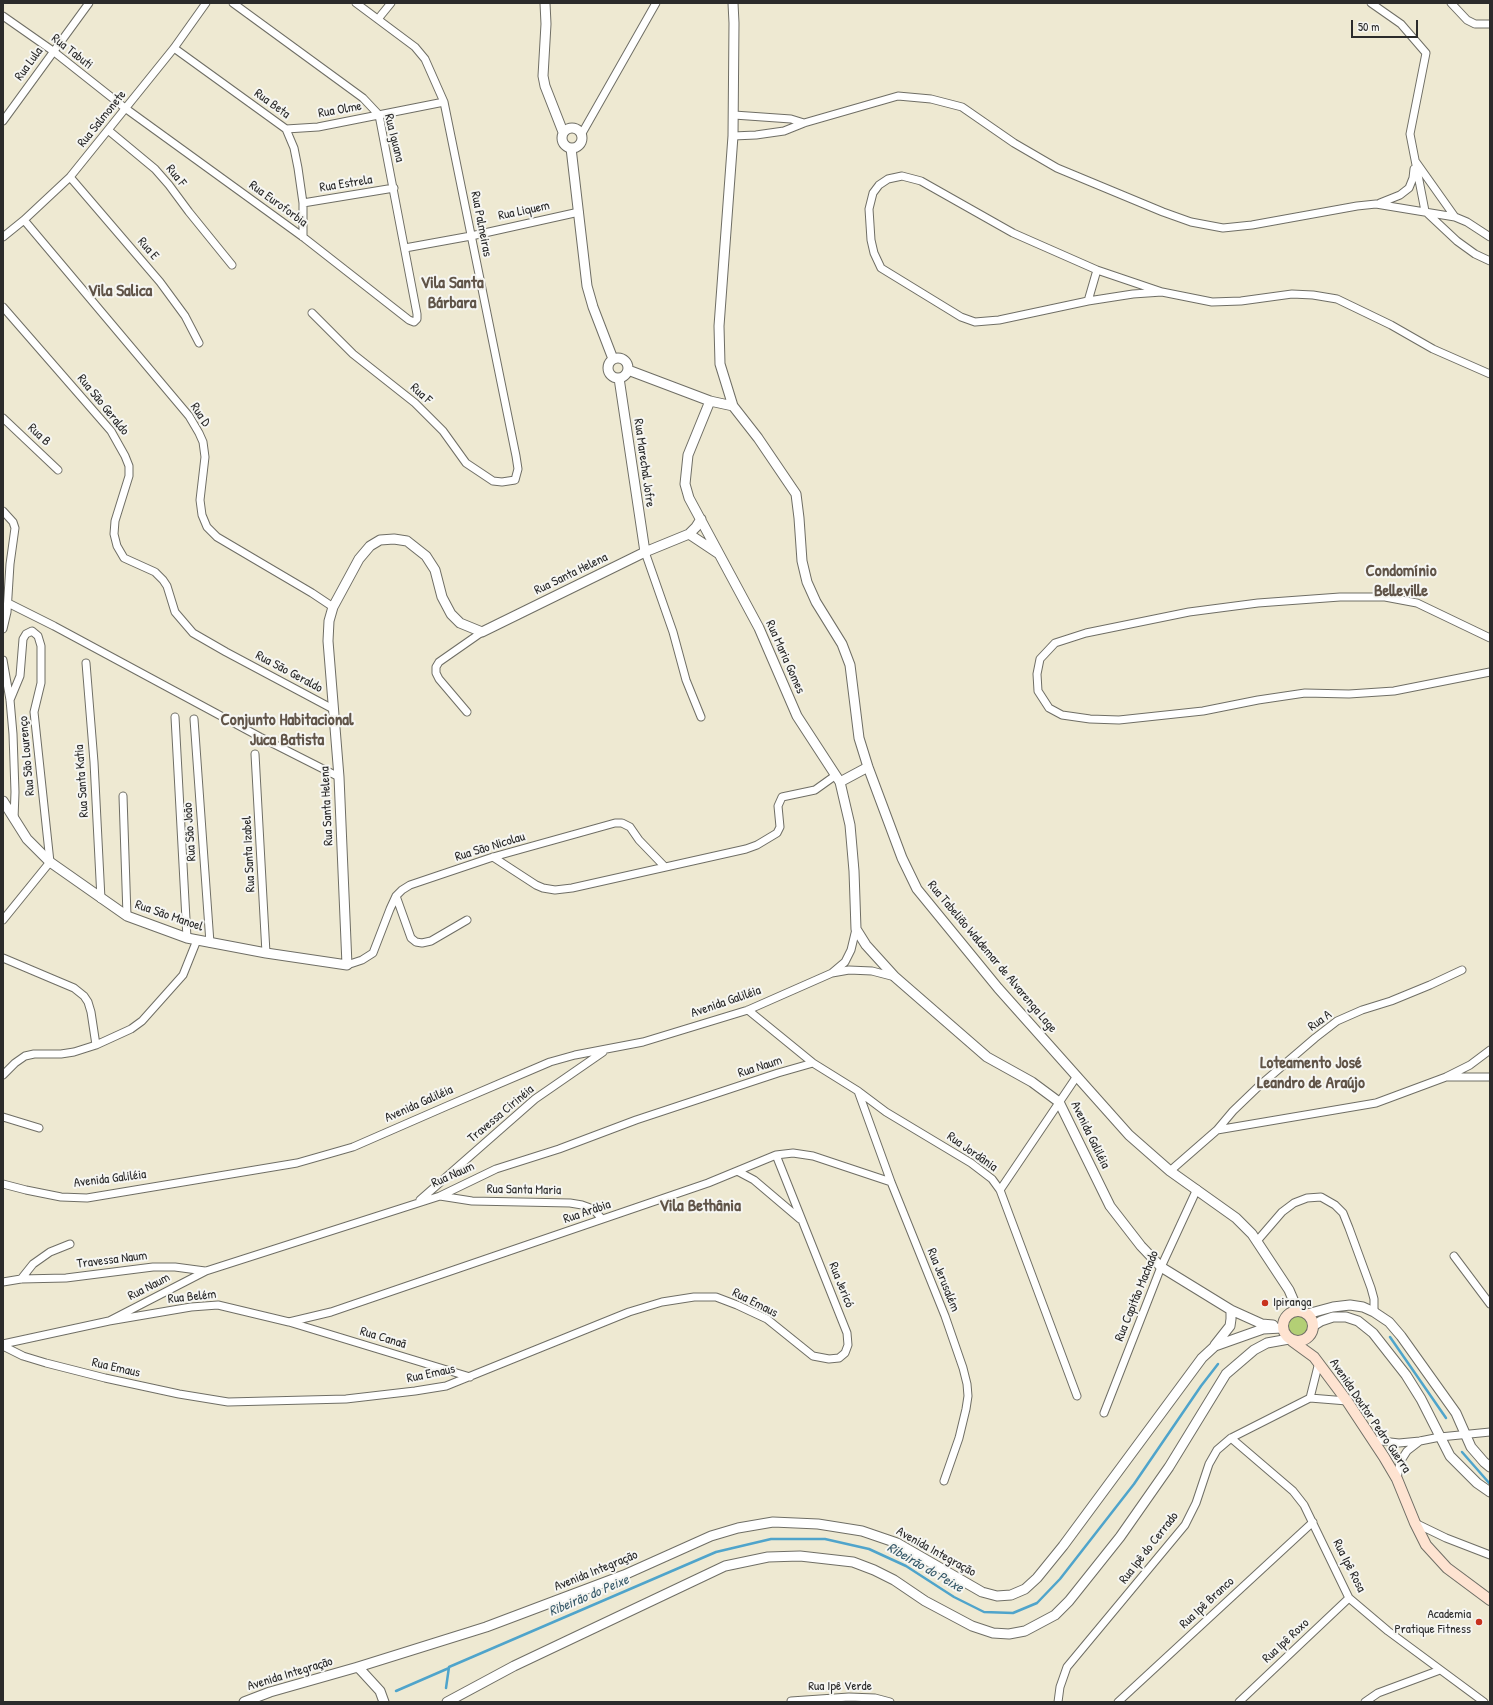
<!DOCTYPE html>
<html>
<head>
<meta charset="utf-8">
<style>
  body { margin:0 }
  #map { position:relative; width:1493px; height:1705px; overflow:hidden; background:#eee9d2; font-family:"Patrick Hand",sans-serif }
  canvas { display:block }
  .frame { position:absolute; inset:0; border:4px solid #2b2b2b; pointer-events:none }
  .scale { position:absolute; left:1351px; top:20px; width:67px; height:18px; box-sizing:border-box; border:2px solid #2b2b2b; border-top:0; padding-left:5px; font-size:12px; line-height:14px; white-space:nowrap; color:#2b2b2b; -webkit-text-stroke:3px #f6f6f2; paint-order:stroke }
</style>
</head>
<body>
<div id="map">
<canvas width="1493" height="1705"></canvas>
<div class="frame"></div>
<div class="scale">50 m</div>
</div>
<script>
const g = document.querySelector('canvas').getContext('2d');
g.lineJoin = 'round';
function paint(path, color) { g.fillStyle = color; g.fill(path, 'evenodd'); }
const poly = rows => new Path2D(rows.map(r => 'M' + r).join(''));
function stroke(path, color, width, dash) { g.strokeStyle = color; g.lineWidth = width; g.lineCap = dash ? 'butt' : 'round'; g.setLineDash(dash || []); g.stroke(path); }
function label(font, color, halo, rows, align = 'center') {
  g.font = font + ' "Patrick Hand",sans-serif'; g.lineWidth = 4; g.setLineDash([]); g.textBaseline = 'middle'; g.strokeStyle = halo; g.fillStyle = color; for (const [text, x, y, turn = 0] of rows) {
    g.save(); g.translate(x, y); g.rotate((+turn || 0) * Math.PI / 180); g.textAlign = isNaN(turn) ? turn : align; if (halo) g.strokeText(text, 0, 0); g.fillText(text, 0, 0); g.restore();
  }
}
paint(poly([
  '1285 1326a12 12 0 1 1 24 0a12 12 0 1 1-24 0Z'
]), '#b3cf75');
stroke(poly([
  [1390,1337,1446,1418],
  [1462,1452,1490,1484],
  [446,1688,449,1667,716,1552,771,1539,825,1539,869,1549,906,1566,954,1597,984,1612,1013,1613,1037,1603,1060,1579,1134,1484,1201,1386,1218,1364],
  [396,1691,449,1668]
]), '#4fa4cb', 2.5);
const minor = poly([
  [1371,3,1401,24,1426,53,1410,134,1425,211,1457,241,1475,254,1490,261],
  [1451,3,1467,20,1475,24,1490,24],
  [3,16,53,51,125,108,303,237,409,320,414,322,417,319,417,314,379,115,363,98,233,3],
  [378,19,391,3],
  [174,48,286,129,294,148,298,168,303,203,303,237],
  [734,115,791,119,804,123],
  [3,121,89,3],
  [286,129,318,127,444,102],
  [108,130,155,169,169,185,189,212,232,265],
  [581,135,656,3],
  [733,136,756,135,784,131,804,123,898,96,931,99,962,107,1014,143,1057,168,1163,212,1191,222,1223,228,1252,225,1357,206,1376,204,1455,217,1467,222,1490,237],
  [1416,162,1455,217],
  [902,176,921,181,1013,233,1097,270,1162,292,1133,294,1088,301,999,320,975,322,961,317,881,268,874,253,871,240,869,209,873,193,879,185,888,179,902,176],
  [70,177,160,282,185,316,199,343],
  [303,203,394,188],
  [1380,203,1400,195,1409,188,1413,178,1414,169],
  [24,220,189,416,199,433,203,442,205,457,200,500,202,515,207,527,217,537,312,593,333,607],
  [3,237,24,220,70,177,174,48,206,3],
  [405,248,471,236,579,212],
  [1162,292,1212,302,1241,301,1292,294,1313,295,1337,299,1391,325,1433,349,1490,374],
  [1088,301,1097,270],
  [3,307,111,431,125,456,129,466,129,476,115,521,114,534,117,546,124,558,155,572,163,580,167,586,175,612,193,633,226,652,333,709],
  [312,313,353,354,415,403,443,431,466,463,493,481,502,482,515,480,518,469,516,456,444,102,425,59,415,47,356,3],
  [3,418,58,470],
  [3,511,13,522,15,528,10,564,7,612,3,629],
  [645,552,673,632,686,680,701,717],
  [8,603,54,626,260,737,339,777],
  [1490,638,1417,603,1385,597,1340,597,1258,603,1189,612,1086,633,1055,643,1040,659,1037,674,1038,691,1049,708,1062,715,1090,719,1119,720,1203,711,1258,700,1305,693,1349,694,1394,691,1490,672],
  [3,660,10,700,13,734,15,792,14,819],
  [86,663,94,762,101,899],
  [467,712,439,679,436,673,436,667,439,662,482,632],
  [175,717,187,938],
  [194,719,210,943],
  [255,754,266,953],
  [123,796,127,916],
  [493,857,536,885,543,888,555,890,572,888,746,849,757,845,777,833,780,827,778,806,782,797,815,790,836,775],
  [396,896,411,938,416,942,422,943,431,941,467,920],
  [3,920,50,862,34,712,41,683,41,646,38,636,32,631,26,634,23,639,20,676,10,700],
  [3,958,55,980,74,988,84,996,88,1002,91,1012,96,1045],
  [347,965,362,960,373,953,390,909,396,896,402,890,410,885,493,857,615,823,622,823,630,827,639,840,665,867],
  [832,973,845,962,851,950,856,929],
  [748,1010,813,1063,858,1091,886,1112,971,1163,992,1179,1000,1190,1077,1396],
  [3,1075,15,1063,25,1056,34,1054,61,1054,74,1052,96,1045,131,1029,142,1021,183,975,197,940],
  [1448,1077,1490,1077],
  [858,1091,891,1182,945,1316,963,1368,967,1384,968,1396,966,1409,959,1438,944,1481],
  [3,1117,39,1128],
  [1217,1130,1233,1111,1259,1086,1315,1038,1337,1021,1362,1010,1391,1001,1430,985,1462,970],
  [1170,1171,1217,1130,1376,1103,1446,1077,1470,1065,1490,1050],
  [739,1172,754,1180,800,1219],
  [3,1184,26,1190,61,1197,87,1198,297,1163,353,1147,447,1106,550,1062,575,1055,643,1042,748,1010,832,973,849,970,872,971,895,977],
  [1000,1190,1077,1076],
  [440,1196,472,1201,570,1203,582,1205,593,1209,602,1219],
  [420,1200,535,1099,603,1052],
  [1257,1241,1282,1212,1294,1203,1307,1198,1321,1197,1335,1205,1343,1213,1349,1228,1371,1288,1374,1299,1374,1312],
  [1454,1256,1490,1304],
  [21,1279,33,1264,50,1252,70,1244],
  [3,1282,21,1279,66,1278,153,1267,175,1267,205,1271],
  [109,1321,206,1271,440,1196,496,1169,559,1149,636,1120,778,1073,813,1063],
  [289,1322,331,1312,708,1183,776,1155,793,1153,813,1156,891,1182],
  [3,1344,109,1321,191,1307,218,1305,289,1322,470,1377],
  [3,1346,23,1356,46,1363,105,1378,179,1394,228,1402,346,1399,415,1391,446,1386,629,1312,662,1302,694,1297,716,1297,737,1305,767,1319,813,1356,829,1359,839,1358,845,1353,848,1345,847,1333,776,1155],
  [1310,1398,1319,1362],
  [1104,1413,1161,1267,1197,1189],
  [1231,1438,1293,1491,1304,1505,1349,1598,1388,1631,1484,1702],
  [1373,1440,1399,1443,1420,1441,1440,1437,1490,1432],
  [1397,1479,1400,1462,1407,1451,1420,1441],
  [1415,1523,1446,1538,1490,1555],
  [791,1701,849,1697,875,1698,890,1702],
  [1058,1702,1060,1687,1067,1667,1185,1525,1196,1503,1209,1464,1217,1450,1231,1438,1310,1398,1347,1401],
  [1118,1702,1313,1522],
  [1239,1702,1349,1598],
  [1365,1702,1378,1693,1440,1670]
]);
const tertiary = poly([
  [545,3,546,24,543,76,545,86,563,132],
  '562 138a10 10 0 1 1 20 0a10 10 0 1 1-20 0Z',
  [571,148,587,286,593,307,613,359],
  '608 368a10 10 0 1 1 20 0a10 10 0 1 1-20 0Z',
  [628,370,710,401,733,406,758,438,796,494,799,518,802,561,807,582,816,602,842,644,850,665,859,738,868,767,902,858,917,889,998,988,1129,1135,1170,1171,1236,1218,1252,1234,1289,1290,1298,1311],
  [619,378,645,552],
  [710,401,688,455,685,484,689,498,759,628,797,716,840,782,850,825,854,871,856,929,866,945,895,977,987,1057,1032,1082,1059,1102,1110,1206,1141,1246,1161,1267,1231,1310,1262,1324,1273,1325],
  [733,406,720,364,719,326,733,136,734,23,733,3],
  [689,534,719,554],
  [840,782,868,767],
  [3,801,27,839,50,862,127,916,187,938,266,953,347,965,339,777,328,641,329,621,333,607,359,559,370,546,380,540,394,539,407,541,426,556,435,570,442,597,451,614,460,623,482,632,645,552,689,534,696,527,701,519],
  [1307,1314,1333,1307,1350,1305,1363,1307,1374,1312,1389,1322,1401,1336,1456,1413,1471,1447,1484,1462,1490,1467],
  [1313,1326,1321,1321,1333,1317,1346,1317,1358,1321,1373,1333,1406,1375,1421,1399,1450,1456,1477,1483,1490,1492],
  [1215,1345,1230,1326,1231,1319,1231,1310],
  [358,1667,380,1691,384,1702],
  [244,1702,270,1692,358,1667,486,1627,624,1575,711,1536,738,1528,773,1522,818,1524,862,1531,897,1543,982,1592,997,1596,1011,1595,1025,1589,1037,1578,1063,1546,1202,1358,1215,1346,1263,1329,1282,1328],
  [447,1702,514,1666,725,1566,768,1557,800,1556,853,1562,874,1570,894,1580,925,1601,972,1626,993,1633,1009,1634,1025,1631,1055,1615,1069,1601,1120,1537,1169,1467,1226,1374,1254,1350,1267,1343,1289,1339]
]);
const secondary = poly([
  '1283 1326a15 15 0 1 1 30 0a15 15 0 1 1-30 0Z',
  [1292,1341,1314,1357,1347,1401,1384,1457,1397,1479,1415,1523,1426,1545,1447,1568,1490,1600]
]);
stroke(minor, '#6f6e65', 9);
stroke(tertiary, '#6f6e65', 11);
stroke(secondary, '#6f6e65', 12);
stroke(minor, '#fff', 7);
stroke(tertiary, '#fff', 9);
stroke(secondary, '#fee3d1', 10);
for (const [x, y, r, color] of [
  [1265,1303,4,"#c8321e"],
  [1479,1622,4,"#c8321e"]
]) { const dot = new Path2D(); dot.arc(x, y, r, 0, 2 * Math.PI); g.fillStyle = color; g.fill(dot); stroke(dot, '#f6f6f2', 1.5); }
label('13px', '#2b2b2b', '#f6f6f2', [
  ["Rua Tabuti",72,52,38],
  ["Rua Lula",29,64,-54],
  ["Rua Beta",272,104,36],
  ["Rua Olme",340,110,-10],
  ["Rua Salmonete",102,119,-51],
  ["Rua Iguana",394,138,76],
  ["Rua F",176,176,51],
  ["Rua Estrela",346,184,-9],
  ["Rua Euroforbia",278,204,36],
  ["Rua Liquem",524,211,-12],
  ["Rua Palmeiras",481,224,79],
  ["Rua E",148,249,49],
  ["Rua F",421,394,42],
  ["Rua São Geraldo",103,405,51],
  ["Rua D",200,415,57],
  ["Rua B",39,435,43],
  ["Rua Marechal Jofre",644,463,82],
  ["Rua Santa Helena",571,574,-26],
  ["Rua Maria Gomes",785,657,66],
  ["Rua São Geraldo",289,672,28],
  ["Rua São Lourenço",27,756,-95],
  ["Rua Santa Katia",82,781,-94],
  ["Rua Santa Helena",327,806,-93],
  ["Rua São João",190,832,-94],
  ["Rua São Nicolau",490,847,-17],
  ["Rua Santa Izabel",249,854,-93],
  ["Rua São Manoel",169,916,19],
  ["Rua Tabelião Waldemar de Alvarenga Lage",992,957,50],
  ["Avenida Galiléia",726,1002,-19],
  ["Rua A",1320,1021,-36],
  ["Rua Naum",760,1067,-18],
  ["Avenida Galiléia",419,1104,-24],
  ["Travessa Cirinéia",501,1114,-40],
  ["Avenida Galiléia",1090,1135,64],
  ["Rua Jordânia",972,1152,35],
  ["Rua Naum",453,1175,-24],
  ["Avenida Galiléia",110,1179,-7],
  ["Rua Santa Maria",524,1190,1],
  ["Rua Arábia",587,1212,-19],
  ["Travessa Naum",112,1260,-7],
  ["Rua Jerusalém",943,1280,68],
  ["Rua Jericó",841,1285,68],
  ["Rua Naum",149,1287,-27],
  ["Rua Capitão Machado",1137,1296,-68],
  ["Rua Belém",192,1297,-6],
  ["Rua Emaus",755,1303,27],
  ["Rua Canaã",383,1338,17],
  ["Rua Emaus",116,1368,13],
  ["Rua Emaus",431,1374,-12],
  ["Avenida Doutor Pedro Guerra",1370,1416,56],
  ["Rua Ipê do Cerrado",1149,1548,-52],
  ["Avenida Integração",936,1552,29],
  ["Rua Ipê Rosa",1349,1566,63],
  ["Avenida Integração",596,1571,-22],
  ["Rua Ipê Branco",1207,1603,-43],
  ["Rua Ipê Roxo",1286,1641,-43],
  ["Avenida Integração",290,1674,-17],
  ["Rua Ipê Verde",840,1687]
]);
label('13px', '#2b2b2b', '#f6f6f2', [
  ["Ipiranga",1273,1303],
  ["Academia",1471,1615,"right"],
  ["Pratique Fitness",1471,1630,"right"]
], 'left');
label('italic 14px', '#395b6b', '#f6f6f2', [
  ["Ribeirão do Peixe",925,1568,30],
  ["Ribeirão do Peixe",589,1596,-23]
]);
label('bold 17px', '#605448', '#f6f6f2', [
  ["Vila Santa",452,283],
  ["Bárbara",452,303],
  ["Vila Salica",120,291],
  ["Condomínio",1401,571],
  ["Belleville",1401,591],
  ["Conjunto Habitacional",287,720],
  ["Juca Batista",287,740],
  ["Loteamento José",1311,1063],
  ["Leandro de Araújo",1311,1083],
  ["Vila Bethânia",700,1206]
]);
</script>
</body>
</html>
